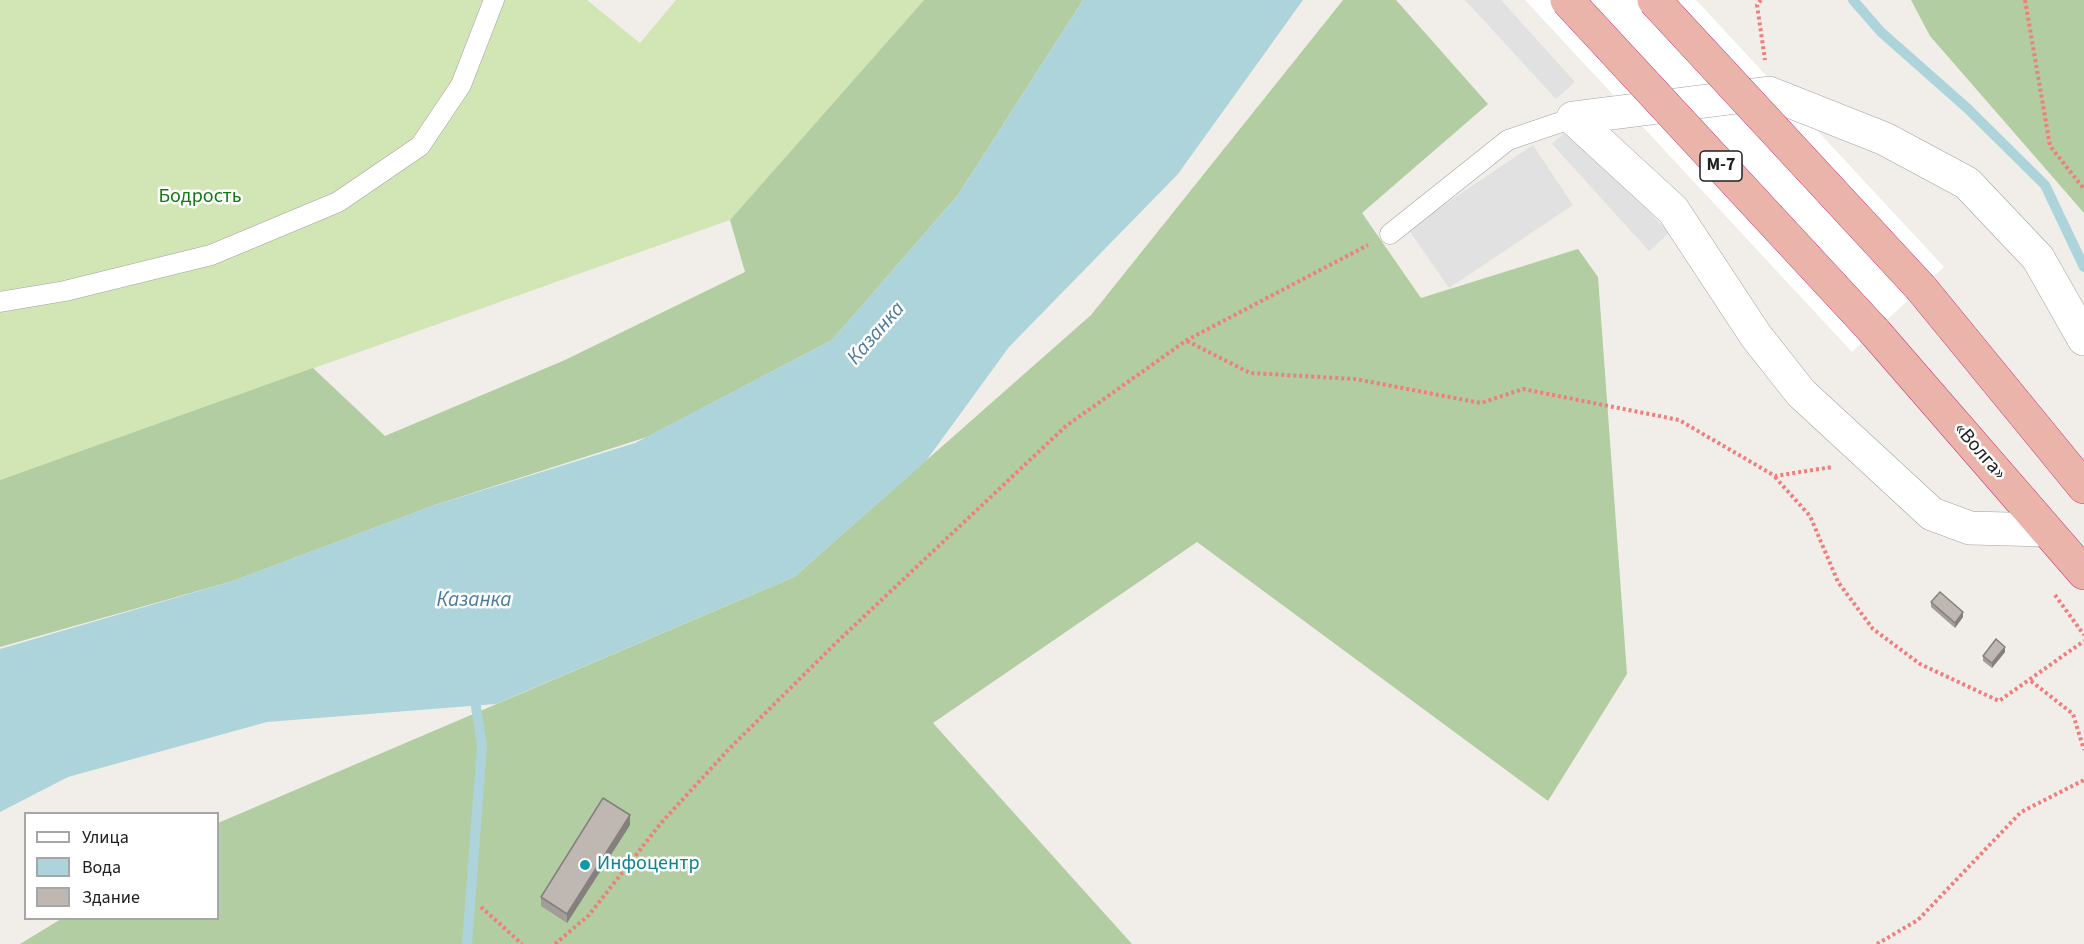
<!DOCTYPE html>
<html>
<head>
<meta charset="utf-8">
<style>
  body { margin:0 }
  #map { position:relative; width:2084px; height:944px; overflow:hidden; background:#f1eee9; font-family:"Source Sans 3",sans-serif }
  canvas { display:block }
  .legend { position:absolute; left:24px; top:812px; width:195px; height:108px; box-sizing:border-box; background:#fff; border:2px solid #a6a6a6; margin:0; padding:8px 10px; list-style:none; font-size:18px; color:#212121 }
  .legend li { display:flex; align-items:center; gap:12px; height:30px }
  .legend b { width:30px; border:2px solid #a6a6a6 }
</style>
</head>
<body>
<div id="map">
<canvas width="2084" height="944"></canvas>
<ul class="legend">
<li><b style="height:8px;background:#fff"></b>Улица</li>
<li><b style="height:16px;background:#add4db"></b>Вода</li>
<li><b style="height:16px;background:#beb7b2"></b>Здание</li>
</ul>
</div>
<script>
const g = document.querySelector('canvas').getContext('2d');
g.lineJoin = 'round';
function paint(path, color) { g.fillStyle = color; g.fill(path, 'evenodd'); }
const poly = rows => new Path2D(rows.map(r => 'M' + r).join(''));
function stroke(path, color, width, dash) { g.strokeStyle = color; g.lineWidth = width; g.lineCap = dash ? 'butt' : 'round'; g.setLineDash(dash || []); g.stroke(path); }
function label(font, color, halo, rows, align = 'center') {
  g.font = font + ' "Source Sans 3",sans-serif'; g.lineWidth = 5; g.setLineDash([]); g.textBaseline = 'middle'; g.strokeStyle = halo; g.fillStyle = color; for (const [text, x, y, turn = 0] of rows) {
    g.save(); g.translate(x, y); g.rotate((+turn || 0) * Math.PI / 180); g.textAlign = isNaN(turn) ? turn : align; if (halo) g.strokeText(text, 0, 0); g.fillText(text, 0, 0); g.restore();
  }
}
paint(poly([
  [0,0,587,0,640,43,676,0,924,0,730,220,0,480]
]), '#d1e6b4');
paint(poly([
  [924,0,1083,0,958,195,832,340,647,437,435,505,233,581,0,647,0,480,313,368,385,436,565,360,745,272,730,220],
  [1343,0,1396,0,1488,104,1362,213,1421,298,1578,249,1598,277,1627,674,1548,801,1197,542,933,723,1132,944,20,944,61,919,218,918,218,823,794,577,1091,315],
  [1911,0,2084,0,2084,213,1930,36]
]), '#b1cda1');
paint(poly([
  [1465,0,1501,0,1575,82,1556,99],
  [1571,127,1669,233,1649,251,1552,144],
  [1533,145,1573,205,1449,288,1408,229]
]), '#e1e1e1');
paint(poly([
  [1083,0,1303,0,1178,174,1009,347,926,461,794,577,496,704,267,722,68,777,0,812,0,649,233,581,435,505,635,443,832,340,958,195]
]), '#add4db');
paint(poly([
  [1525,0,1696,0,1944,267,1852,352]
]), '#fff');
stroke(poly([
  [1853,0,1881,32,1967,108,2045,185,2084,267],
  [467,944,482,746,474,694]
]), '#add4db', 10);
const service = poly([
  [1390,234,1508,140,1573,118],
  [0,302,65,291,211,255,338,202,420,146,461,85,494,0]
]);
const minor = poly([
  [1573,118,1673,210,1756,336,1801,393,1932,514,1970,528,2046,530],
  [1573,118,1769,93,1885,139,1967,183,2038,258,2084,339]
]);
const trunk = poly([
  [1921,288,2084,487],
  [1874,331,2084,573]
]);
stroke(service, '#a2a2a2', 21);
stroke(minor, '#a2a2a2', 34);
stroke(trunk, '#ce3777', 34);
stroke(poly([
  [1761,0,1757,5,1765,60],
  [2025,0,2050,146,2084,189],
  [1187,341,1250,373,1355,379,1481,403,1523,389,1679,420,1775,476,1832,467],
  [1775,477,1810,516,1838,582,1873,629,1920,664,1999,701,2084,641],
  [2055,595,2084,635],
  [2031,681,2073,714,2084,750],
  [481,907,522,944],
  [555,944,589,915,661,823,729,749,839,640,1066,426,1187,340,1368,245],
  [1877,944,1918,920,2021,812,2084,780]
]), '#f07e7b', 4, [3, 3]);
stroke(service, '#fff', 20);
stroke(minor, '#fff', 33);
stroke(trunk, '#ebb4aa', 33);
const trunkBridge = poly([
  [1567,0,1874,331],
  [1654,0,1921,288]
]);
stroke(trunkBridge, '#ce3777', 34, []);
stroke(trunkBridge, '#ebb4aa', 33);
paint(poly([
  [1931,602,1963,617,1955,628,1931,607],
  [2005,652,1992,668,1983,661,1983,656],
  [630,825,567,923,541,906,541,897]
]), '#a39d99');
paint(poly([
  [1963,612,1963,617,1955,628,1955,623],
  [2005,647,2005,652,1992,668,1992,663],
  [630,815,630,825,567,923,567,914]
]), '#85807d');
const building = poly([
  [1940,592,1963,612,1955,623,1931,602,1940,592],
  [1996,639,2005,647,1992,663,1983,656,1996,639],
  [603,798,630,815,567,914,541,897,603,798]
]);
paint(building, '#beb7b2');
stroke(building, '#85807d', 1.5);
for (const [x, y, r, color] of [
  [585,865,6,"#0f9aa8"]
]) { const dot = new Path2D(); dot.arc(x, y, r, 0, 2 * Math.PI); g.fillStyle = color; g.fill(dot); stroke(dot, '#fff', 2); }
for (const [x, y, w] of [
  [1721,166,42]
]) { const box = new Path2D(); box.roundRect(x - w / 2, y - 15, w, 30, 4.5); g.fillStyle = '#fff'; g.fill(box); stroke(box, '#212121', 1.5); }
label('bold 18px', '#212121', null, [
  ["М-7",1721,166]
]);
label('20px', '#157a15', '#fff', [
  ["Бодрость",200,198]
]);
label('20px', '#212121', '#fff', [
  ["«Волга»",1979,452,49]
]);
label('20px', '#0d838f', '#fff', [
  ["Инфоцентр",597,865]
], 'left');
label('italic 21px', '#4d7a9c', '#fff', [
  ["Казанка",877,334,-49],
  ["Казанка",474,601]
]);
</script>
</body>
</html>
